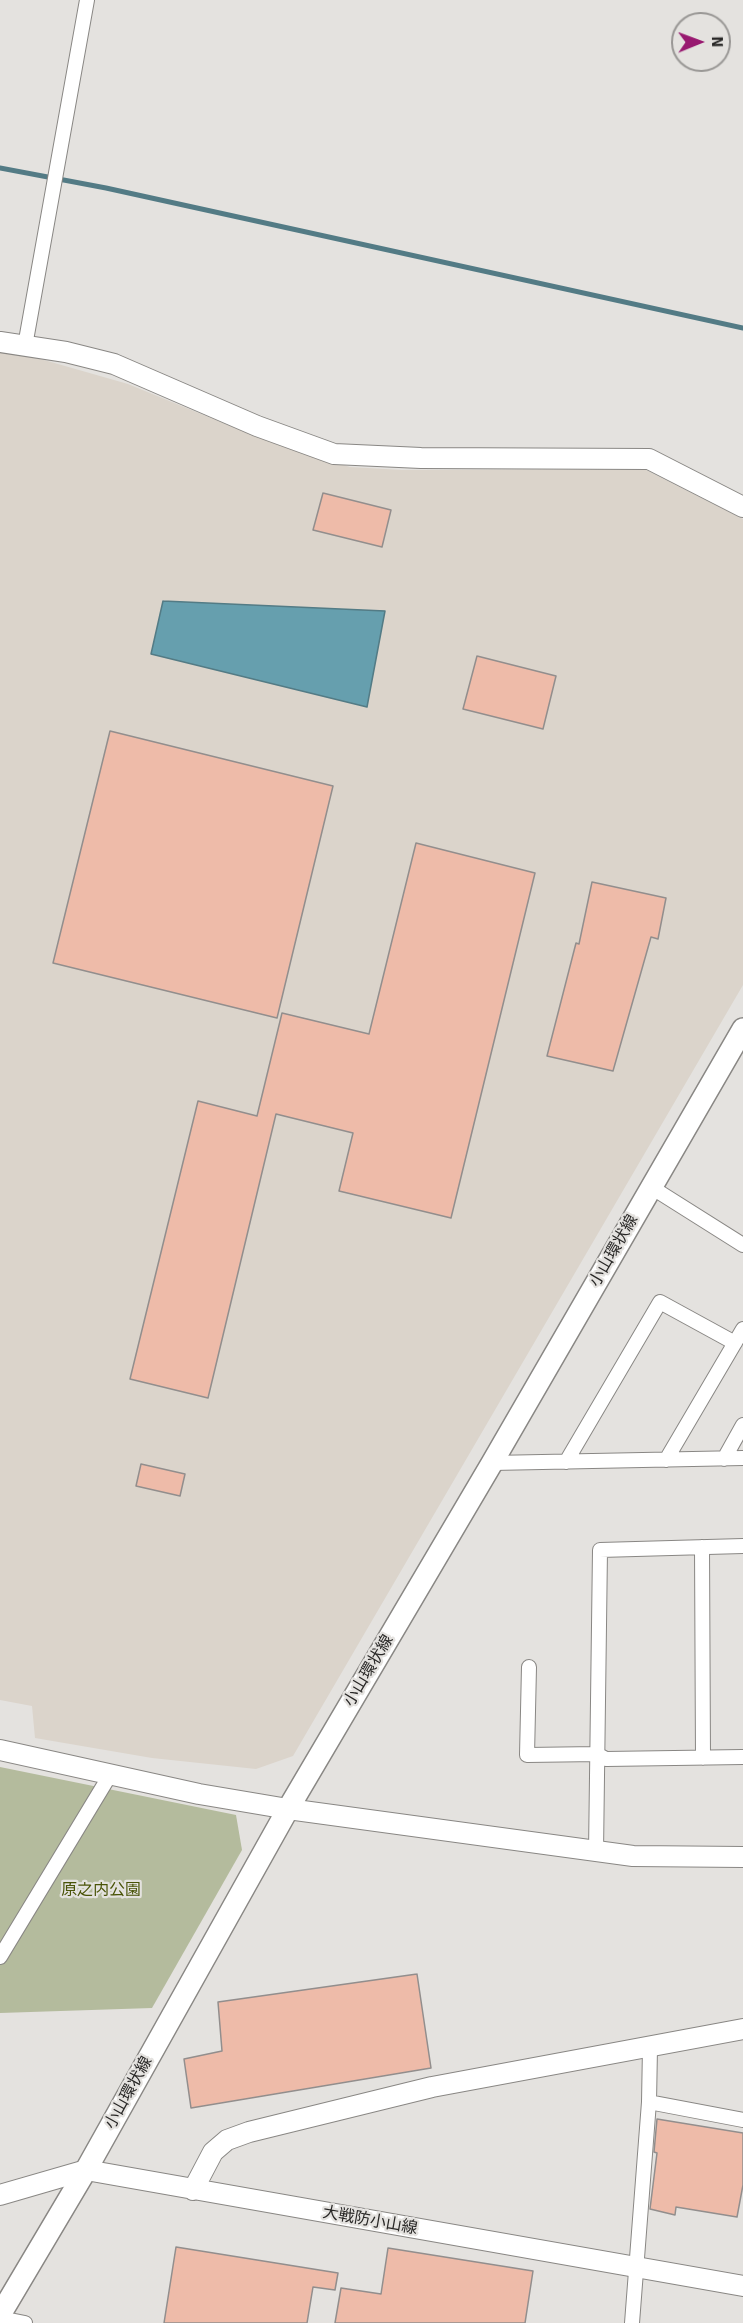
<!DOCTYPE html>
<html>
<head>
<meta charset="utf-8">
<style>
  body { margin:0 }
  #map { position:relative; width:743px; height:2323px; overflow:hidden; background:#e4e2df; font-family:Signika,sans-serif }
  canvas { display:block }
  .north { position:absolute; left:671px; top:12px; width:60px; height:60px; box-sizing:border-box; background:#e4e2df; border:2px solid #999795; border-radius:50%; rotate:89deg; font-size:16px; font-weight:700; line-height:24px; text-align:center; color:#282726 }
  .north::after { content:''; display:block; margin:auto; width:21px; height:27px; background:#981970; clip-path:polygon(50% 0,100% 100%,50% 72%,0 100%) }
</style>
</head>
<body>
<div id="map">
<canvas width="743" height="2323"></canvas>
<div class="north">N</div>
</div>
<script>
const g = document.querySelector('canvas').getContext('2d');
g.lineJoin = 'round';
function paint(path, color) { g.fillStyle = color; g.fill(path, 'evenodd'); }
const poly = rows => new Path2D(rows.map(r => 'M' + r).join(''));
function stroke(path, color, width, dash) { g.strokeStyle = color; g.lineWidth = width; g.lineCap = dash ? 'butt' : 'round'; g.setLineDash(dash || []); g.stroke(path); }
function label(font, color, halo, rows, align = 'center') {
  g.font = font + ' Signika,"Noto Sans JP",sans-serif'; g.lineWidth = 4.5; g.setLineDash([]); g.textBaseline = 'middle'; g.strokeStyle = halo; g.fillStyle = color; for (const [text, x, y, turn = 0] of rows) {
    g.save(); g.translate(x, y); g.rotate((+turn || 0) * Math.PI / 180); g.textAlign = isNaN(turn) ? turn : align; if (halo) g.strokeText(text, 0, 0); g.fillText(text, 0, 0); g.restore();
  }
}
paint(poly([
  [0,352,37,358,128,384,250,434,350,467,402,470,644,469,743,519,743,985,293,1756,256,1769,152,1758,35,1738,32,1706,0,1700]
]), '#dbd4cb');
paint(poly([
  [0,1767,236,1815,242,1850,152,2008,0,2013]
]), '#b4bb9d');
const water = poly([
  [163,601,385,611,367,707,151,654,163,601]
]);
paint(water, '#669fae');
stroke(water, '#537b85', 1.5);
stroke(poly([
  [0,168,106,188,743,328]
]), '#537b85', 5);
const building = poly([
  [323,493,391,510,382,547,313,530,323,493],
  [477,656,556,676,543,729,463,709,477,656],
  [110,731,333,786,277,1018,53,963,110,731],
  [416,843,535,873,451,1218,339,1191,353,1133,276,1114,208,1398,130,1379,198,1101,257,1116,282,1013,369,1034,416,843],
  [592,882,666,898,658,939,651,937,613,1071,547,1056,576,943,579,944,592,882],
  [141,1464,185,1474,180,1496,136,1486,141,1464],
  [417,1974,431,2068,191,2108,184,2059,222,2051,218,2002,417,1974],
  [657,2119,743,2133,743,2185,737,2217,676,2207,675,2215,650,2209,657,2153,654,2152,657,2119],
  [176,2247,338,2273,335,2290,313,2287,307,2323,164,2323,176,2247],
  [388,2248,533,2271,525,2323,335,2323,341,2288,381,2294,388,2248]
]);
paint(building, '#eebba9');
stroke(building, '#928e8d', 1.5);
const street = poly([
  [25,346,87,0],
  [651,1187,743,1245],
  [724,1459,743,1425],
  [666,1460,743,1329],
  [566,1462,660,1302,735,1343],
  [492,1463,743,1458],
  [702,1547,703,1758],
  [529,1667,527,1755,597,1754,606,1759,743,1757],
  [596,1852,600,1550,743,1546],
  [0,1957,110,1775],
  [649,2102,743,2120],
  [0,2318,25,2323],
  [632,2323,649,2102,650,2048]
]);
const secondary = poly([
  [0,342,66,352,114,364,257,426,334,454,421,458,649,459,743,507],
  [0,1750,199,1794,288,1809,633,1856,743,1857],
  [193,2190,213,2152,227,2140,249,2132,432,2087,743,2029],
  [0,2195,86,2170,743,2286]
]);
const primary = poly([
  [0,2315,86,2170,288,1809,492,1463,743,1029]
]);
stroke(street, '#898784', 16);
stroke(secondary, '#898784', 22);
stroke(primary, '#898784', 24);
stroke(street, '#fff', 14);
stroke(secondary, '#fff', 20);
stroke(primary, '#fff', 21);
label('16px', '#282726', '#e4e2df', [
  ["小山環状線",614,1251,-60],
  ["小山環状線",369,1671,-59],
  ["小山環状線",129,2093,-61],
  ["大戦防小山線",370,2221,10]
]);
label('16px', '#4a5408', '#e4e2df', [
  ["原之内公園",101,1891]
]);
</script>
</body>
</html>
